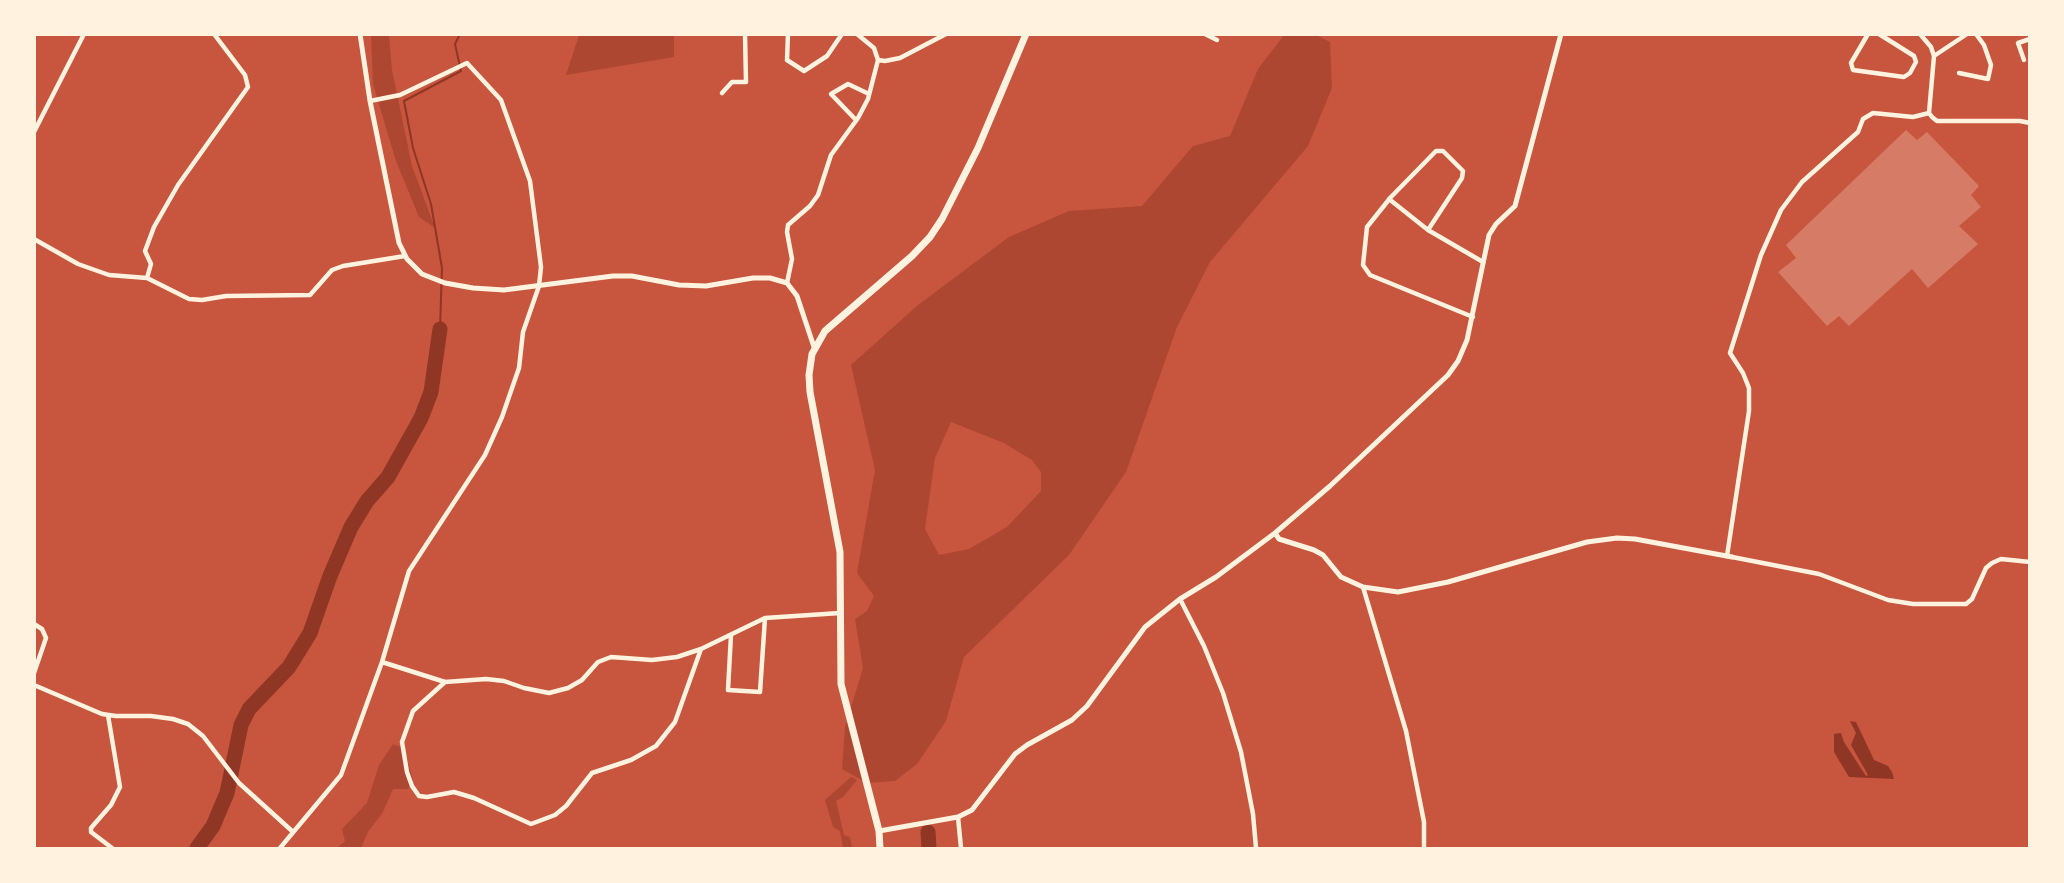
<!DOCTYPE html>
<html>
<head>
<meta charset="utf-8">
<style>
  body { margin:0 }
  #map { position:relative; width:2064px; height:883px; overflow:hidden; background:#c8553d; font-family:"Archivo Narrow",sans-serif }
  canvas { display:block }
  .frame { position:absolute; inset:0; border:36px solid #fff3e0; pointer-events:none }
</style>
</head>
<body>
<div id="map">
<canvas width="2064" height="883"></canvas>
<div class="frame"></div>
</div>
<script>
const g = document.querySelector('canvas').getContext('2d');
g.lineJoin = 'round';
function paint(path, color) { g.fillStyle = color; g.fill(path, 'evenodd'); }
const poly = rows => new Path2D(rows.map(r => 'M' + r).join(''));
function stroke(path, color, width, dash) { g.strokeStyle = color; g.lineWidth = width; g.lineCap = dash ? 'butt' : 'round'; g.setLineDash(dash || []); g.stroke(path); }
paint(poly([
  [371,35,389,35,392,70,412,166,435,228,419,217,396,161,373,84],
  [579,35,674,35,674,57,566,75],
  [1284,35,1316,35,1330,42,1332,88,1308,146,1210,262,1177,327,1126,472,1069,555,964,657,946,721,917,764,895,781,867,783,842,769,845,727,863,668,855,619,867,611,874,596,857,573,875,470,851,365,918,305,1009,237,1069,211,1142,206,1193,146,1230,136,1258,69],
  [951,422,1004,443,1032,460,1041,472,1041,491,1007,527,969,549,939,555,925,529,935,458],
  [393,744,404,748,413,780,408,789,393,789,383,812,368,832,361,848,337,848,345,841,342,829,367,803,379,765],
  [851,777,857,780,843,797,836,801,844,835,850,837,852,848,843,848,840,831,833,827,825,800]
]), '#ae4732');
paint(poly([
  [1850,721,1856,722,1874,760,1888,766,1892,772,1894,779,1849,777,1834,752,1834,734,1841,733,1844,742,1866,776,1868,775,1851,745,1856,733]
]), '#8f3625');
stroke(poly([
  [440,329,442,268,431,204,413,148,404,101,461,71,455,44,460,34]
]), '#8f3625', 2);
stroke(poly([
  [928,832,929,848],
  [197,848,213,826,227,793,241,725,249,709,289,667,310,633,330,576,351,527,367,501,388,477,421,418,431,392,440,329]
]), '#8f3625', 15);
paint(poly([
  [1906,130,1917,140,1927,132,1979,186,1971,195,1981,207,1959,226,1978,244,1928,288,1912,269,1849,326,1839,316,1827,326,1778,272,1796,258,1786,245]
]), '#d67c66');
stroke(poly([
  [788,34,787,60,804,71,827,56,842,34],
  [1205,34,1217,40],
  [1868,34,1851,63,1853,70,1904,77,1910,73,1916,62,1914,56,1879,34],
  [1920,34,1931,47,1934,56,1929,113,1932,117,1937,121,2020,121,2030,123],
  [1934,56,1967,34],
  [878,60,885,61,900,58,946,34],
  [2024,60,2018,43,2030,39],
  [1959,73,1988,79,1991,65,1984,45,1976,34],
  [722,93,732,82,746,82,745,34],
  [856,120,831,94,848,84,869,94],
  [34,132,84,34],
  [1389,199,1428,230,1462,178,1463,171,1443,151,1436,151,1391,197,1367,227,1363,265,1370,275,1473,317],
  [1428,230,1483,262],
  [34,239,78,264,109,275,147,278,189,299,202,300,226,296,310,295,332,270,343,266,405,256],
  [147,278,151,264,145,251,154,227,178,185,248,87,245,75,214,34],
  [787,283,792,259,787,232,788,225,810,206,818,195,831,155,858,118,868,99,878,60,874,48,857,34],
  [1727,556,1749,411,1749,388,1743,373,1730,353,1761,255,1781,210,1802,182,1858,132,1863,119,1873,113,1913,117,1929,113],
  [1732,557,1819,574,1888,600,1913,604,1966,604,1972,599,1986,568,1992,563,2001,559,2030,562],
  [1363,587,1406,731,1424,822,1424,848],
  [1180,599,1204,646,1223,693,1241,752,1253,814,1256,848],
  [34,624,42,629,46,638,34,673],
  [731,635,728,690,760,692,765,618],
  [382,662,445,682,486,679,504,681,524,688,549,693,568,688,582,680,598,662,611,657,652,660,677,657,701,649,765,618,840,613],
  [445,682,413,711,402,742,407,772,412,786,419,796,427,797,454,792,474,798,531,824,555,815,566,806,592,773,631,760,656,746,675,722,701,649],
  [34,685,102,714,116,716,151,716,173,719,188,724,203,736,239,783,292,831],
  [108,715,120,787,111,805,91,828,91,832,112,848],
  [958,817,961,848],
  [280,848,341,775,382,662,409,571,485,455,502,417,519,368,523,332,539,286,541,267,530,181,501,100,467,63,400,95,370,101]
]), '#fff3e0', 4.5);
stroke(poly([
  [360,34,370,101,399,243,407,259,422,274,445,283,473,288,504,290,613,276,632,276,679,285,706,286,753,278,770,278,787,283,797,296,814,347],
  [1275,533,1279,539,1314,550,1323,555,1341,577,1363,587,1398,592,1448,582,1587,542,1617,538,1635,539,1732,557],
  [879,831,958,817,972,810,1015,754,1027,745,1072,720,1087,706,1145,627,1180,599,1216,577,1275,533,1330,486,1448,375,1458,361,1467,340,1489,235,1496,224,1515,206,1561,34]
]), '#fff3e0', 5);
stroke(poly([
  [880,848,879,831,841,684,840,552,810,392,809,375,812,354,825,331,912,256,930,237,942,219,978,148,1026,34]
]), '#fff3e0', 7);
</script>
</body>
</html>
